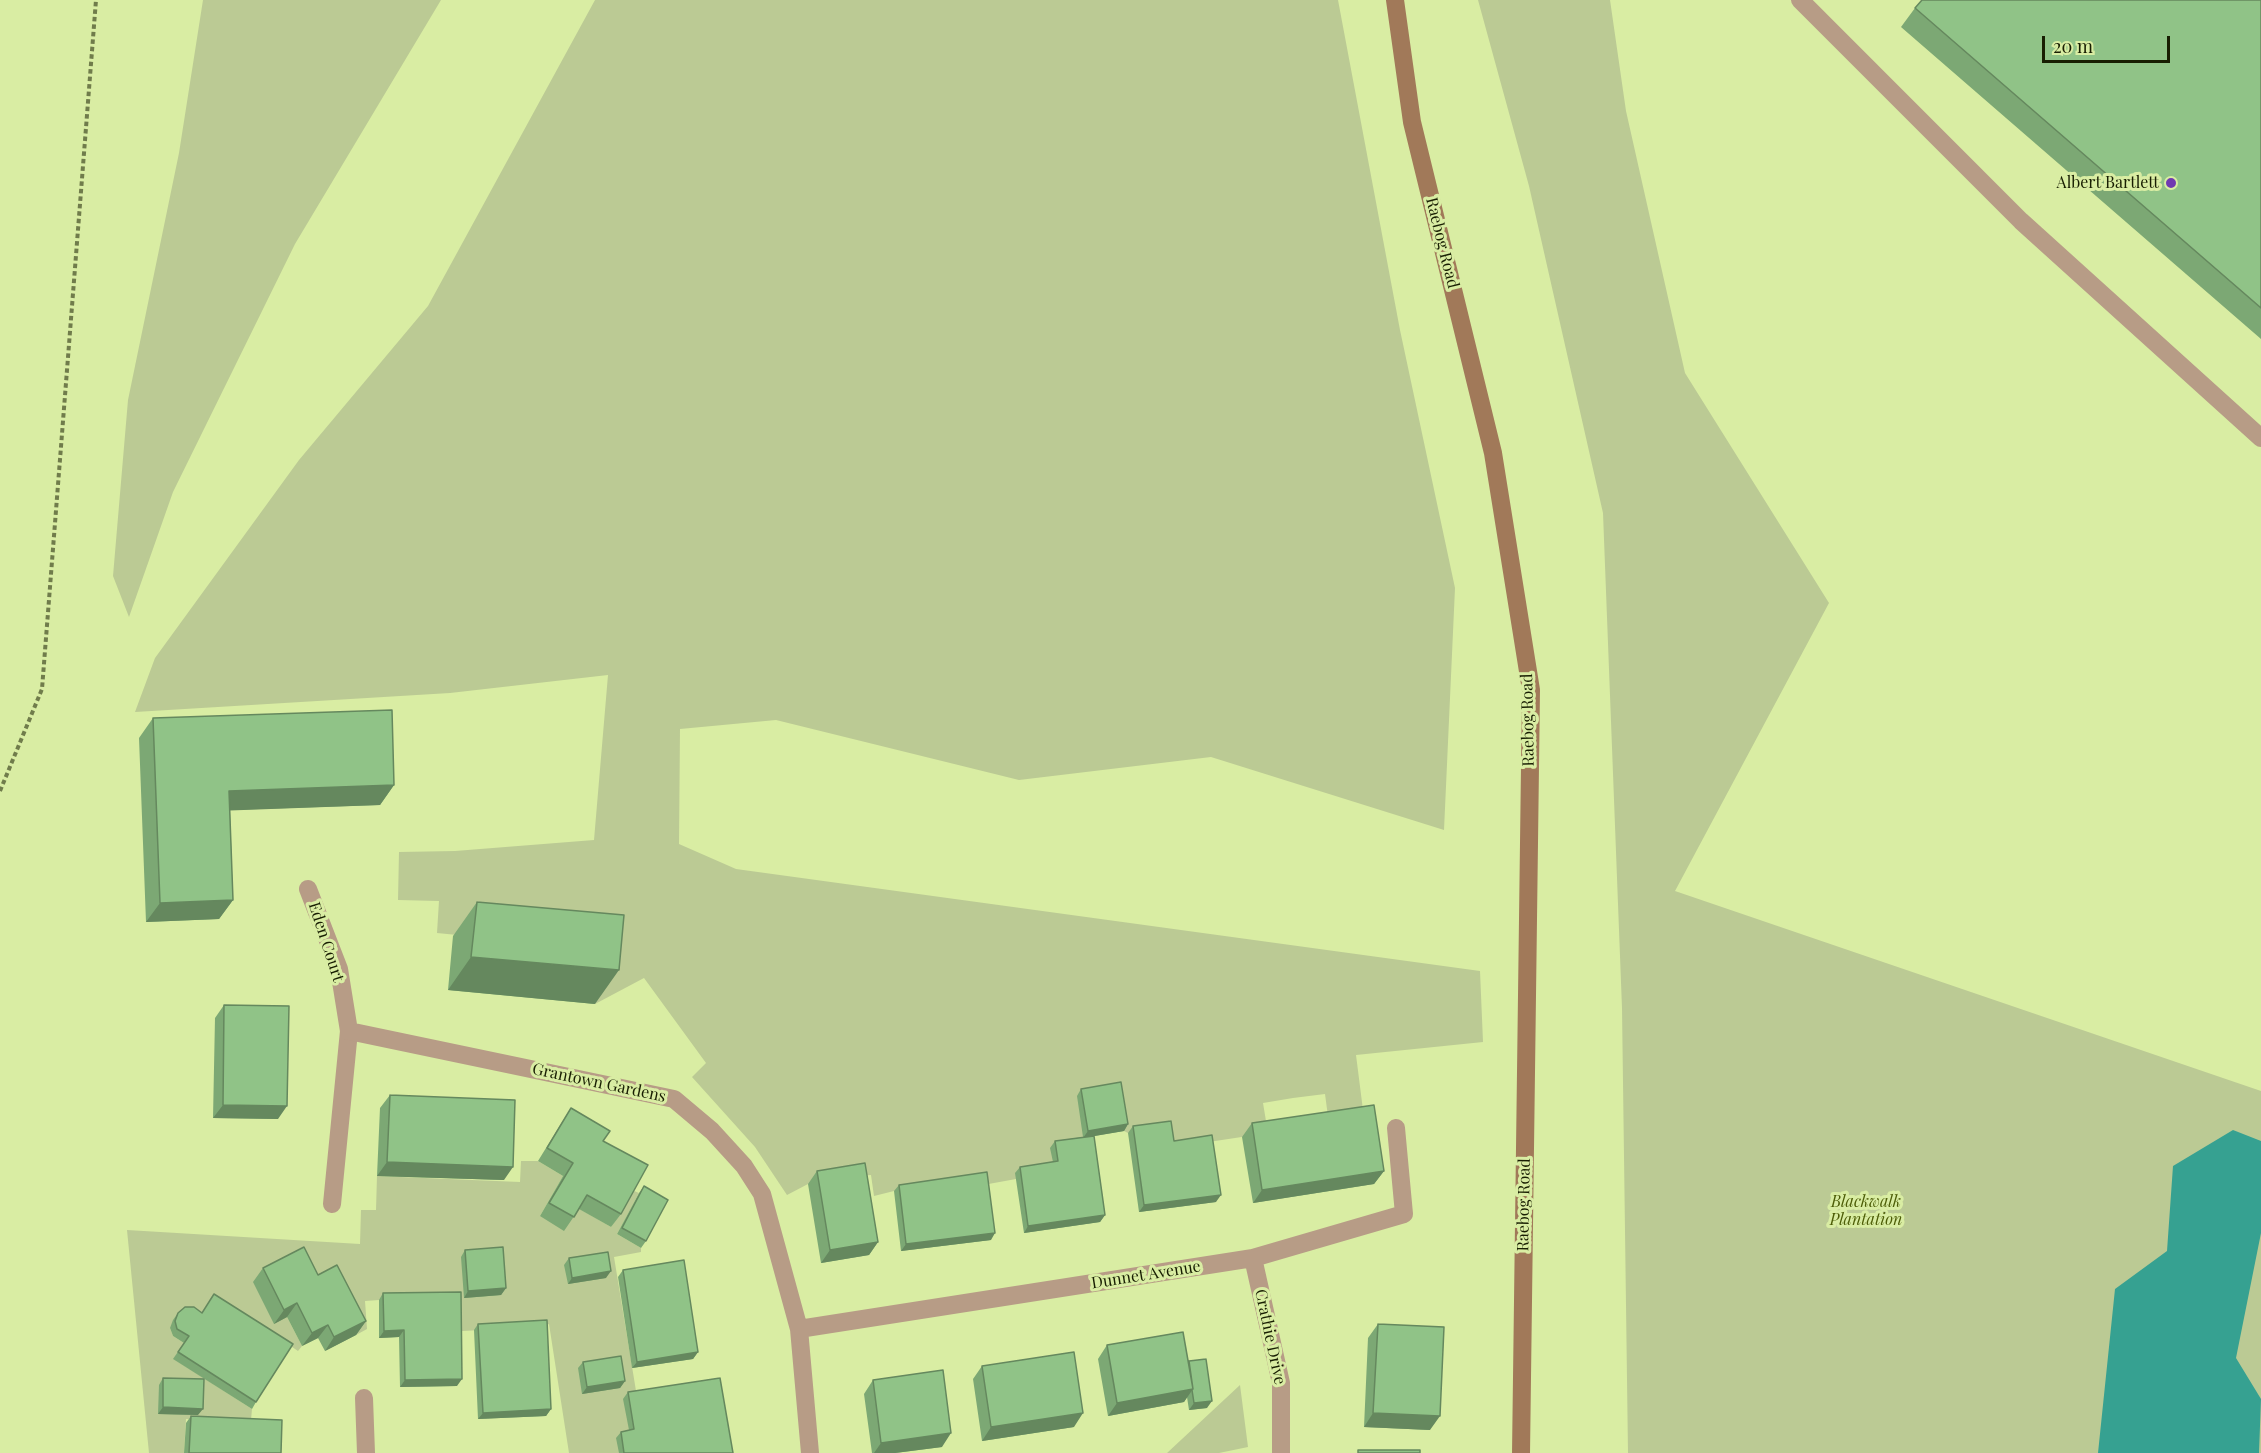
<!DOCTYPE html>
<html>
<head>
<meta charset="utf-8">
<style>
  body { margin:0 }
  #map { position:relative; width:2261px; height:1453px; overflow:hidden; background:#d9eda3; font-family:"Playfair Display",serif }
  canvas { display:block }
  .scale { position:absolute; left:2042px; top:36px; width:128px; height:27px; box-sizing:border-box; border:3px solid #181e02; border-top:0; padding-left:8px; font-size:18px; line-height:21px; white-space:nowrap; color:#181e02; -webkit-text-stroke:4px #d9eda3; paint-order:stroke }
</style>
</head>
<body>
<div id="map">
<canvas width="2261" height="1453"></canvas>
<div class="scale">20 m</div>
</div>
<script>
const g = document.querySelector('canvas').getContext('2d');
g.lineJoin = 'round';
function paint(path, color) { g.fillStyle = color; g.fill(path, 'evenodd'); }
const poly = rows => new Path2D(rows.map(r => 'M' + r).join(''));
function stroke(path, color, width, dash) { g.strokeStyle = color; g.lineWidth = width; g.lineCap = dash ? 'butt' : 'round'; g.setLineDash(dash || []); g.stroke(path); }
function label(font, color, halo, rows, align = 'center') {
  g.font = font + ' "Playfair Display",serif'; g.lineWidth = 6; g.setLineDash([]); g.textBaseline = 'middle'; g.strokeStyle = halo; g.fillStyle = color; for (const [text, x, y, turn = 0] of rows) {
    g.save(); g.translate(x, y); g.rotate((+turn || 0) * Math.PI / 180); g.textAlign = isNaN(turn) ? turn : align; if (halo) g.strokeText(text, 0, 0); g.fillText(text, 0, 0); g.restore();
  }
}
paint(poly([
  [203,0,441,0,295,244,173,492,129,617,113,576,128,400,179,153],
  [595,0,1338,0,1400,330,1455,588,1444,830,1211,757,1019,780,776,720,680,729,679,844,736,869,1480,971,1483,1042,1356,1055,1364,1118,1329,1124,1325,1094,1293,1098,1263,1103,1268,1133,1169,1148,1166,1128,1128,1133,1124,1131,1116,1090,1083,1138,1054,1168,1016,1173,1016,1179,983,1185,894,1191,874,1196,871,1175,856,1176,808,1184,787,1195,755,1147,692,1077,706,1063,644,978,595,1004,600,949,437,933,439,901,398,900,399,852,455,851,594,840,608,675,450,693,135,712,155,658,299,460,428,306],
  [1478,0,1610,0,1626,111,1685,373,1829,603,1675,891,2261,1091,2261,1453,1628,1453,1622,1008,1603,513,1529,186],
  [521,1161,538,1161,563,1176,540,1216,578,1208,611,1227,632,1190,639,1193,617,1234,641,1248,641,1252,614,1257,637,1397,630,1436,619,1453,569,1453,549,1324,542,1327,462,1331,461,1298,379,1300,365,1301,367,1329,356,1335,328,1279,287,1317,302,1346,298,1351,214,1294,198,1319,170,1328,173,1336,184,1343,174,1359,252,1409,251,1420,186,1419,184,1453,149,1453,127,1230,360,1244,361,1210,376,1210,377,1176,520,1182],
  [1240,1385,1248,1447,1219,1453,1167,1453]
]), '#bbca94');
paint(poly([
  [2233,1130,2261,1141,2261,1233,2236,1358,2261,1399,2259,1453,2098,1453,2115,1289,2167,1251,2173,1166]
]), '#36a191');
stroke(poly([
  [0,791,42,689,96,0]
]), '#707c4b', 4, [4.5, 3]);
stroke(poly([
  [1800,0,2021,221,2261,438],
  [332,1204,349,1031]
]), '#b79c86', 18);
stroke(poly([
  [308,889,339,969,349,1031,674,1099,712,1131,744,1166,762,1194,799,1329,810,1453],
  [1253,1258,1281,1383,1281,1453],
  [799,1329,1253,1258,1404,1214,1396,1128],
  [364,1398,366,1453]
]), '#b79c86', 18);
stroke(poly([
  [1395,0,1412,122,1493,453,1531,690,1521,1453]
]), '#a17959', 18);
paint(poly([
  [2261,0,2261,339,1901,27,1915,8],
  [153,718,394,785,380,805,230,810,233,900,219,919,146,922,139,738],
  [477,902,595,1004,448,990,453,936],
  [224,1005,278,1119,213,1118,215,1018],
  [1081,1089,1128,1124,1124,1131,1094,1136,1105,1215,1100,1222,1024,1233,1015,1173,1020,1167,1053,1162,1050,1148,1055,1141,1083,1137,1077,1096],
  [390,1095,504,1180,377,1176,380,1108],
  [571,1108,603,1141,621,1214,611,1227,579,1209,564,1231,540,1216,563,1176,538,1161,562,1122],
  [1252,1123,1384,1171,1374,1184,1253,1203,1242,1137],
  [1133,1126,1174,1141,1216,1202,1139,1212,1128,1133],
  [817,1171,878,1242,869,1255,821,1263,808,1184],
  [899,1185,991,1240,901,1251,894,1191],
  [644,1186,646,1241,641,1248,617,1234,639,1193],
  [465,1250,506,1288,501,1295,464,1298,461,1257],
  [569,1258,606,1278,568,1284,564,1265],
  [263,1268,318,1275,366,1321,356,1335,325,1351,318,1338,302,1346,287,1317,274,1324,253,1282],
  [623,1270,698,1352,693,1359,632,1368,618,1277],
  [383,1293,457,1386,400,1387,399,1337,379,1338,379,1300],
  [178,1313,256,1402,252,1409,173,1359,184,1343,173,1336,170,1328,173,1320],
  [478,1324,551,1409,546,1416,478,1419,474,1330],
  [1378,1324,1430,1430,1364,1427,1368,1338],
  [1107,1345,1189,1361,1207,1408,1189,1410,1187,1397,1184,1402,1108,1416,1098,1359],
  [583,1362,625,1381,620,1388,582,1394,578,1368],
  [982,1366,1074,1427,982,1441,973,1379],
  [163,1378,198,1415,158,1414,159,1385],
  [873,1380,942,1447,895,1453,872,1453,864,1394],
  [628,1392,733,1453,619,1453,616,1438,621,1432,629,1430,623,1399],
  [191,1416,281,1453,184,1453,186,1423]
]), '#7ca874');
paint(poly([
  [394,785,380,805,216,811,229,791],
  [233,900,219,919,146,922,160,903],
  [471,957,619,970,595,1004,448,990],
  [223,1105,287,1106,278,1119,213,1118],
  [1128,1124,1124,1131,1083,1138,1088,1131],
  [387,1162,513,1167,504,1180,377,1176],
  [1384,1171,1374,1184,1253,1203,1262,1190],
  [1221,1195,1216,1202,1139,1212,1144,1205],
  [1105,1215,1100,1222,1024,1233,1028,1226],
  [995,1233,991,1240,901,1251,906,1244],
  [878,1242,869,1255,821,1263,830,1250],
  [611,1271,606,1278,568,1284,572,1278],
  [506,1288,501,1295,464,1298,468,1291],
  [297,1303,287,1317,274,1324,284,1310],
  [366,1321,356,1335,325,1351,334,1337],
  [328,1325,318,1338,302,1346,312,1333],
  [404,1330,399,1337,379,1338,384,1331],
  [698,1352,693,1359,632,1368,637,1362],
  [462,1379,457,1386,400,1387,405,1380],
  [625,1381,620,1388,582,1394,587,1387],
  [1193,1389,1184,1402,1108,1416,1117,1403],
  [1212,1401,1207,1408,1189,1410,1194,1403],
  [163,1407,203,1409,198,1415,158,1414],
  [551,1409,546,1416,478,1419,483,1413],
  [1083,1413,1074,1427,982,1441,991,1427],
  [1373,1413,1440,1416,1430,1430,1364,1427],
  [951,1433,942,1447,895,1453,874,1453,881,1443]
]), '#65885e');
const building = poly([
  [1922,0,2261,0,2261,308,1915,8,1922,0],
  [392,710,394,785,229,791,233,900,160,903,153,718,392,710],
  [477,902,624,915,619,970,471,957,477,902],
  [224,1005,289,1006,287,1106,223,1105,224,1005],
  [1121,1082,1128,1124,1088,1131,1081,1089,1121,1082],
  [390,1095,515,1100,513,1167,387,1162,390,1095],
  [1374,1105,1384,1171,1262,1190,1252,1123,1374,1105],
  [571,1108,610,1131,603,1141,648,1165,621,1214,587,1195,574,1217,549,1203,573,1163,547,1148,571,1108],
  [1171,1121,1174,1141,1212,1135,1221,1195,1144,1205,1133,1126,1171,1121],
  [1094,1136,1105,1215,1028,1226,1020,1167,1058,1161,1055,1141,1094,1136],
  [865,1163,878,1242,830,1250,817,1171,865,1163],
  [987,1172,995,1233,906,1244,899,1185,987,1172],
  [644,1186,668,1200,646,1241,622,1228,644,1186],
  [304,1247,318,1275,337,1265,366,1321,334,1337,328,1325,312,1333,297,1303,284,1310,263,1268,304,1247],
  [503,1247,506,1288,468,1291,465,1250,503,1247],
  [608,1252,611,1271,572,1278,569,1258,608,1252],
  [684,1260,698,1352,637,1362,623,1270,684,1260],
  [461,1292,462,1379,405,1380,404,1330,384,1331,383,1293,461,1292],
  [214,1294,293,1344,256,1402,178,1352,189,1336,177,1329,175,1321,178,1313,185,1307,194,1307,202,1313,214,1294],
  [547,1320,551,1409,483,1413,478,1324,547,1320],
  [1378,1324,1444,1327,1440,1416,1373,1413,1378,1324],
  [1183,1332,1193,1389,1117,1403,1107,1345,1183,1332],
  [1074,1352,1083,1413,991,1427,982,1366,1074,1352],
  [621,1356,625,1381,587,1387,583,1362,621,1356],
  [1206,1359,1212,1401,1194,1403,1192,1390,1193,1389,1189,1361,1206,1359],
  [943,1370,951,1433,881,1443,873,1380,943,1370],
  [163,1378,204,1379,203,1409,163,1407,163,1378],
  [720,1378,733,1453,624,1453,621,1432,634,1429,628,1392,720,1378],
  [191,1416,282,1420,281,1453,189,1453,191,1416],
  [1358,1450,1420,1450,1420,1453,1358,1453,1358,1450]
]);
paint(building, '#90c387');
stroke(building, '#65885e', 1.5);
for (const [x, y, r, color] of [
  [2171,183,6,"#703ab1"]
]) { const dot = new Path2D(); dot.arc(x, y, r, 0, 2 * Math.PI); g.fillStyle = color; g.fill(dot); stroke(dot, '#d9eda3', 2); }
label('16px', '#181e02', '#d9eda3', [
  ["Albert Bartlett",2159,183]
], 'right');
label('16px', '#181e02', '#d9eda3', [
  ["Raebog Road",1442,243,76],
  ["Raebog Road",1528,720,-91],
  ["Eden Court",326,942,72],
  ["Grantown Gardens",599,1083,12],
  ["Raebog Road",1524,1205,-89],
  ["Dunnet Avenue",1146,1275,-9],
  ["Crathie Drive",1270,1337,78]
]);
label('italic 16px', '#4d5d07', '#d9eda3', [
  ["Blackwalk",1866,1202],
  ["Plantation",1866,1220]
]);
</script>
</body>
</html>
